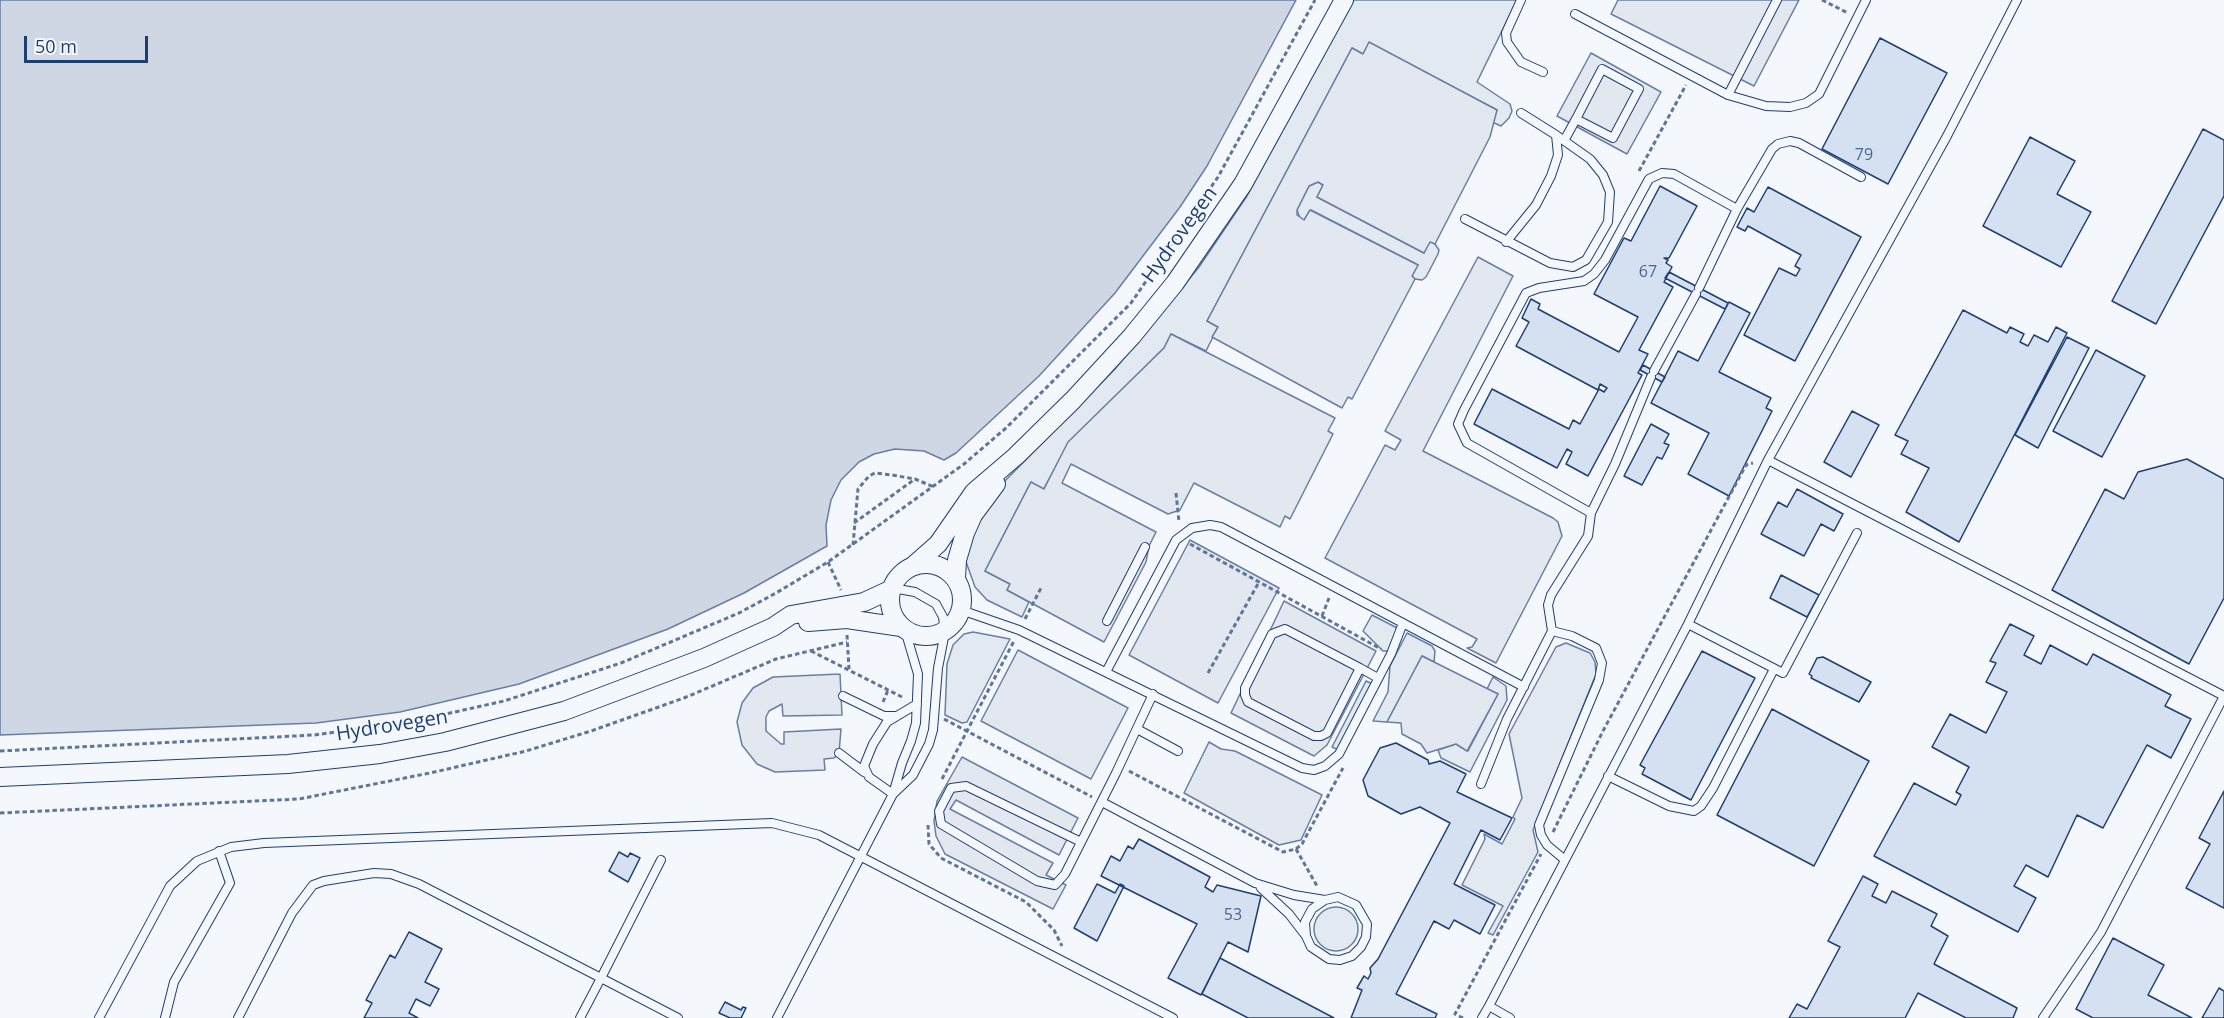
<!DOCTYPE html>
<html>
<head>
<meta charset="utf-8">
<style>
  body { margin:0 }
  #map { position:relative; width:2224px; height:1018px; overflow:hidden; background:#f4f7fb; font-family:"Open Sans",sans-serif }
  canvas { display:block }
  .scale { position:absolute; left:24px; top:36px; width:124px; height:27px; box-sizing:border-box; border:3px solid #1d3f73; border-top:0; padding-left:8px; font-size:18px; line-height:21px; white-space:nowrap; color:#1d3f73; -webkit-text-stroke:4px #f4f7fb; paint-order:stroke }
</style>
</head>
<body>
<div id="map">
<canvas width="2224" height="1018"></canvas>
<div class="scale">50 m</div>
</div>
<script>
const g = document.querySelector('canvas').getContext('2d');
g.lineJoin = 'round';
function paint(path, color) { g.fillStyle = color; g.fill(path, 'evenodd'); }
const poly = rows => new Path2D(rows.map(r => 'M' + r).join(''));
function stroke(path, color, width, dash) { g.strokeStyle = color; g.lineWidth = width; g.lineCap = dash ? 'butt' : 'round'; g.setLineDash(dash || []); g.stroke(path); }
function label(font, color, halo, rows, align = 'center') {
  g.font = font + ' "Open Sans",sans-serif'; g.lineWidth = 4.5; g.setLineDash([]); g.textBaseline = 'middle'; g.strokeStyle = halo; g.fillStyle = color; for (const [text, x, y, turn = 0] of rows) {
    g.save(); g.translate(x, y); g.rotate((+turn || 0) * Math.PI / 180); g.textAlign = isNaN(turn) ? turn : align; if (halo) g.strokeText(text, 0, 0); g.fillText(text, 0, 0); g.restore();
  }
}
const green = poly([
  [1354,0,1517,0,1477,82,1510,104,1512,111,1509,118,1501,126,1492,122,1497,110,1369,43,1363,54,1352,48,1207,321,1218,327,1206,351,1171,334,1164,348,1069,442,1043,490,1031,482,985,571,1010,584,1007,590,1029,602,1022,617,987,600,975,587,965,559,968,541,1002,484,1115,369,1199,267,1247,196,1354,0],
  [1318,182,1323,185,1317,197,1424,253,1430,241,1435,244,1439,250,1438,254,1426,277,1422,280,1415,279,1412,276,1418,265,1311,210,1304,221,1300,218,1297,210,1309,186,1318,182],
  [1372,615,1401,630,1388,651,1383,651,1363,631,1372,615],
  [973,632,1010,639,967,722,962,723,945,715,947,664,953,645,964,634,973,632],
  [1407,633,1432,646,1435,651,1434,662,1422,656,1387,722,1373,721,1388,692,1390,666,1407,633],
  [1566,643,1590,653,1595,662,1596,674,1533,830,1538,852,1493,935,1488,933,1503,906,1462,885,1485,839,1484,834,1502,844,1515,819,1513,817,1522,798,1509,734,1556,647,1566,643],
  [1493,677,1506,686,1507,700,1470,772,1441,758,1438,750,1456,744,1468,751,1498,694,1487,689,1493,677],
  '1314 929a22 22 0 1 1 44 0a22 22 0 1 1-44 0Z'
]);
paint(green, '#e3e9f0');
stroke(green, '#687fa3', 1.5);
const parking = poly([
  [1618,0,1799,0,1754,86,1611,14,1618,0],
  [1369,42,1497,110,1490,137,1435,244,1430,242,1424,253,1317,197,1323,185,1318,182,1309,186,1297,210,1297,215,1304,220,1310,210,1418,265,1412,276,1415,279,1352,399,1348,397,1342,408,1212,337,1218,327,1207,321,1352,48,1363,54,1369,42],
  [1591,53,1661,92,1627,154,1557,116,1591,53],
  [1478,257,1513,276,1423,451,1553,518,1558,522,1562,536,1496,663,1467,648,1472,647,1477,639,1325,558,1385,445,1395,450,1401,440,1385,431,1478,257],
  [1171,334,1335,418,1328,431,1333,434,1290,519,1285,516,1280,527,1194,483,1180,510,1168,514,1071,464,1062,483,1156,532,1149,546,1146,562,1104,642,1007,590,1010,584,985,571,1031,482,1044,489,1068,442,1164,348,1171,334],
  [1190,540,1279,588,1218,703,1129,655,1190,540],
  [1284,601,1376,651,1327,745,1314,756,1231,713,1284,601],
  [1018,650,1128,708,1091,779,981,721,1018,650],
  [1422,656,1498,694,1467,751,1456,744,1427,753,1421,744,1402,734,1401,723,1387,722,1422,656],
  [840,674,842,715,783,716,782,704,769,711,766,717,766,731,781,744,784,744,784,732,841,729,839,753,834,758,824,759,825,770,775,772,757,764,742,745,737,722,742,703,753,688,773,677,840,674],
  [1366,681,1375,685,1341,751,1332,747,1366,681],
  [1209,742,1221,749,1235,751,1322,795,1301,840,1279,845,1184,793,1209,742],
  [962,757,1078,818,1059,855,956,800,950,809,1053,863,1046,875,1066,885,1053,909,945,854,936,836,934,821,937,801,962,757]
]);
paint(parking, '#e3e8f0');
stroke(parking, '#687fa3', 1.5);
const water = poly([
  [0,0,1296,0,1207,166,1180,207,1115,293,1039,376,956,453,944,460,924,451,895,449,874,454,859,462,841,480,831,500,826,525,827,546,744,593,668,629,519,684,400,712,316,723,0,735,0,0]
]);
paint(water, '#cfd7e4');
stroke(water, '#687fa3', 1.5);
const building = poly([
  [1880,38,1947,73,1888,184,1822,149,1880,38],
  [2203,129,2224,140,2224,196,2156,324,2112,301,2203,129],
  [2030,137,2075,161,2057,194,2091,212,2061,267,1983,226,2030,137],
  [1660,186,1697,206,1669,258,1664,258,1668,260,1666,263,1672,267,1664,282,1673,287,1639,350,1648,354,1638,373,1642,375,1588,476,1566,464,1572,452,1567,449,1557,468,1474,424,1492,389,1569,429,1573,420,1580,424,1599,389,1604,392,1607,388,1600,384,1598,390,1516,346,1529,322,1522,318,1531,299,1540,304,1538,309,1619,352,1638,317,1594,294,1624,238,1631,241,1660,186],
  [1768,187,1861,237,1795,361,1744,335,1779,268,1796,276,1800,269,1795,266,1801,255,1748,226,1745,231,1737,227,1747,208,1754,212,1768,187],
  [1669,272,1728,303,1725,309,1665,278,1669,272],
  [1729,302,1750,313,1719,372,1771,398,1766,408,1772,411,1729,496,1688,474,1709,433,1651,403,1678,351,1698,361,1729,302],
  [1963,310,2007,333,2010,327,2024,334,2020,342,2028,346,2034,335,2048,342,2056,327,2067,333,1959,542,1906,512,1929,468,1901,454,1908,441,1895,435,1963,310],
  [2067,337,2089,348,2038,448,2015,435,2067,337],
  [2096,350,2145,376,2102,457,2053,431,2096,350],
  [1643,365,1665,377,1662,382,1640,370,1643,365],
  [1852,411,1879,425,1851,477,1824,462,1852,411],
  [1651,424,1669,434,1664,443,1669,445,1662,459,1657,457,1642,485,1624,476,1651,424],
  [2187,459,2224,479,2224,598,2189,664,2052,590,2105,489,2124,499,2138,472,2187,459],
  [1797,489,1843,514,1834,531,1821,524,1804,556,1761,534,1778,502,1787,507,1797,489],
  [1781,575,1819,595,1807,617,1770,598,1781,575],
  [2010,624,2034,636,2024,655,2041,664,2050,645,2087,665,2093,654,2171,695,2165,706,2191,719,2171,758,2147,745,2103,828,2077,815,2048,877,2026,865,2014,886,2036,898,2018,932,1874,856,1914,783,1956,805,1961,795,1956,792,1969,767,1932,747,1950,714,1986,733,2007,692,1986,682,1996,663,1990,661,2010,624],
  [1702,651,1755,678,1691,800,1642,774,1645,768,1640,765,1702,651],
  [1823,657,1871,682,1859,702,1811,678,1812,676,1809,674,1817,658,1823,657],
  [1772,709,1869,761,1814,866,1717,815,1772,709],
  [1396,743,1428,760,1429,764,1440,761,1466,774,1457,792,1512,818,1500,840,1481,830,1454,884,1495,905,1480,934,1454,920,1449,929,1434,921,1396,994,1437,1014,1435,1018,1351,1018,1362,990,1357,988,1364,976,1368,979,1371,973,1370,968,1378,959,1450,823,1420,807,1401,814,1368,796,1363,780,1380,748,1396,743],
  [2224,791,2224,908,2186,888,2210,844,2199,838,2224,791],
  [1139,839,1210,877,1205,887,1213,892,1217,885,1261,896,1248,952,1228,942,1201,995,1168,978,1197,924,1101,876,1111,856,1120,861,1128,846,1133,849,1139,839],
  [619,852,628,857,630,853,640,858,628,882,609,871,619,852],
  [1863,876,1878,884,1872,896,1886,903,1892,891,1937,914,1931,926,1948,936,1934,964,2017,1008,2013,1018,1966,1018,1918,993,1905,1018,1789,1018,1797,1004,1807,1009,1840,947,1828,941,1863,876],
  [1097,884,1115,893,1120,884,1124,886,1097,941,1074,928,1097,884],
  [409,932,442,949,425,982,439,989,430,1006,416,999,409,1013,418,1018,364,1018,372,1003,366,1000,390,955,395,958,409,932],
  [2113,938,2164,965,2148,995,2192,1018,2093,1018,2076,1009,2113,938],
  [1220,958,1334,1018,1248,1018,1202,994,1220,958],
  [2219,988,2224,991,2224,1018,2202,1018,2219,988],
  [725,1002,741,1010,743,1007,746,1008,741,1018,730,1018,719,1013,725,1002]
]);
paint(building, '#d5e0f0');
stroke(building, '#1d3f73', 1.5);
const service = poly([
  [1521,0,1506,33,1507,42,1521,62,1543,72],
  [1575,14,1728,95,1766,106,1790,107,1806,103,1819,94,1866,0],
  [1728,95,1777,0],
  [1565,139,1576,119,1602,69,1639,89,1613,138,1576,119],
  [1465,219,1550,263,1573,267,1586,260,1608,222,1610,192,1603,175,1590,159,1556,135],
  [1506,242,1536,205,1551,176,1558,155,1556,135,1521,113],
  [1699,288,1737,209,1772,149,1778,144,1790,141,1799,143,1861,177],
  [1654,371,1696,294],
  [1768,460,2224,696,2101,932,2043,1018],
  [1591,513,1615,464,1651,377],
  [892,588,915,592,936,604,943,617,945,632,938,668,933,730,929,744,913,775,894,793],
  [961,610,1019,630,1302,768,1314,770,1325,766,1339,754,1391,654,1403,623],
  [1107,621,1145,547],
  [1688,624,1783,673,1857,533],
  [1552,631,1572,636,1596,648,1602,663,1599,680,1539,825,1541,835,1547,845,1565,860],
  [1360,668,1327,733,1321,736,1314,736,1248,702,1245,695,1245,688,1272,634,1285,629,1360,668,1378,678],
  [1106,672,1176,540,1192,528,1210,525,1221,527,1524,687],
  [843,696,884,716,896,716],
  [1137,729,1178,751],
  [839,753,864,772],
  [1608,776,1669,806,1694,811,1701,806,1713,788,1774,669],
  [1481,784,1507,719,1552,631,1548,605,1551,595,1588,536,1591,513,1467,443,1458,424,1464,410,1526,293,1539,288,1584,281,1594,274,1605,260,1649,179,1662,173,1674,174,1737,209],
  [893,794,869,777,864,766,873,744,887,722,917,704],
  [1102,802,1255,883,1294,895,1325,900,1338,897,1356,905,1367,924,1366,937,1361,947,1352,956,1340,960,1329,959,1311,947,1306,936,1305,922,1312,909,1325,900],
  [1081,842,966,786,951,788,939,811,941,824,1037,881,1055,885,1065,874,1116,773,1153,694],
  [1261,888,1289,914,1306,936],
  [99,1018,170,886,197,861,231,847,264,843,772,823,819,835,1173,1018],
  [165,1018,174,982,230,883,219,851],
  [238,1018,292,913,313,885,324,881,374,873,391,874,419,884,601,978,661,860],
  [580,1018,601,978,678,1018],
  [777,1018,893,794,902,763,911,741,916,723,918,674,905,630],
  [1482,1018,1489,1006],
  [1510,1018,1489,1006,1688,624,1768,460,1947,136,2017,0]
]);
const tertiary = poly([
  '890 600a36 36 0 1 1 72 0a36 36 0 1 1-72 0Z',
  [913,566,938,544,974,492,1016,456,1073,400,1132,336,1175,283,1243,184,1344,0],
  [956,579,957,560,965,533,973,515,996,484],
  [808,622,847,619,901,627],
  [0,777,288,764,380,754,445,742,564,711,704,658,773,627,791,615,864,602,892,589]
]);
stroke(service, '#1d3f73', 10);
stroke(tertiary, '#1d3f73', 20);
stroke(poly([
  [1822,0,1848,13],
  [1639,171,1686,85],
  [1176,493,1179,522],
  [854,523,915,479],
  [1190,544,1381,649],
  [853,545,858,489,869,476,875,473,892,475,915,479,934,487],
  [828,562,841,590],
  [1322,616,1329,598],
  [1025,619,1042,586],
  [847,635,849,669],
  [811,651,904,698],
  [1208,673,1259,582],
  [883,702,888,690],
  [944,719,1092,797],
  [0,751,314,735,410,722,504,701,621,663,739,613,776,593,828,562,964,464,1006,428,1131,303,1218,177,1315,0],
  [1129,771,1283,852,1296,849,1302,844,1343,768],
  [942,779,1014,641],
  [0,813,299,799,430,773,526,751,591,731,684,698,776,659,847,642],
  [928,825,929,844,941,858,1026,902,1054,930,1062,946],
  [1553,832,1603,731,1746,465,1753,463],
  [1296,849,1317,886],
  [1463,1018,1455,1014,1541,854]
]), '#5e769c', 3, [4.5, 3]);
stroke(service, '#f4f7fb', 8);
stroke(tertiary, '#f4f7fb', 18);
label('16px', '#4b6792', null, [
  ["79",1864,155],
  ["67",1648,272],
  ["53",1233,915]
]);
label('20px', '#1d3f73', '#f4f7fb', [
  ["Hydrovegen",1180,235,-54],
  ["Hydrovegen",392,726,-9]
]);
</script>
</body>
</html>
